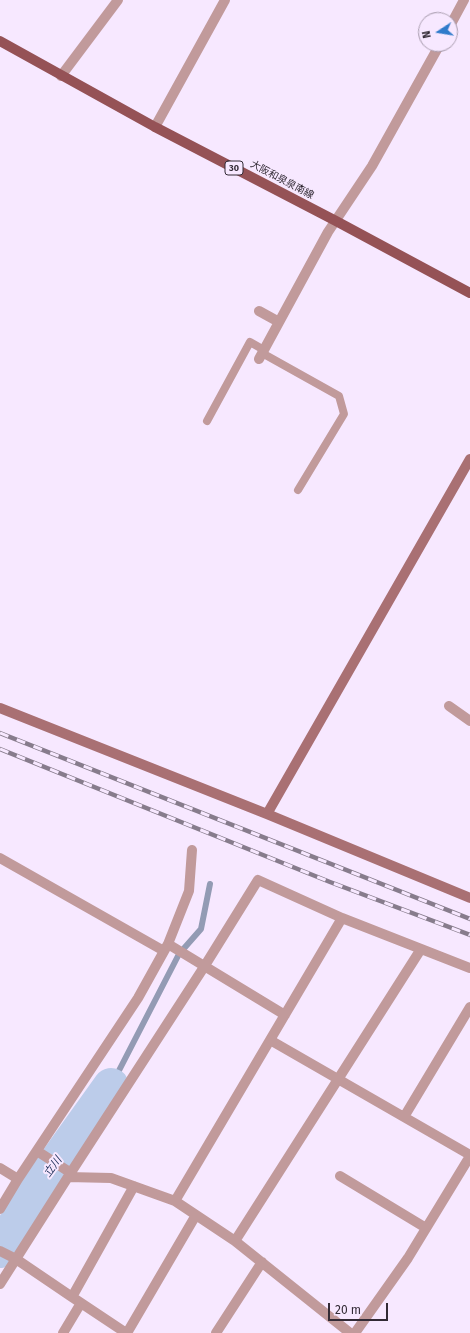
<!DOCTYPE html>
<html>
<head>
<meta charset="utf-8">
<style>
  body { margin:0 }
  #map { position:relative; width:470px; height:1333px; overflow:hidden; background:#f7e8ff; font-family:"Fira Sans",sans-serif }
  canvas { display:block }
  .north { position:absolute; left:418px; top:12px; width:40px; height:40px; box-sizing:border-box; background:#f7e8ff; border:1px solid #a89cae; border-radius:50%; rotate:258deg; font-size:11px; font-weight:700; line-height:16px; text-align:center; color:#322a35 }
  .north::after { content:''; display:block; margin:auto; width:14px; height:18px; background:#2f7bcb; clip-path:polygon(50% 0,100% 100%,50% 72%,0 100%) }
  .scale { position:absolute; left:328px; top:1303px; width:60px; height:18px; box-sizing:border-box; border:2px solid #322a35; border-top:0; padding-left:5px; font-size:12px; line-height:14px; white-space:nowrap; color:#322a35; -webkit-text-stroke:3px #f7e8ff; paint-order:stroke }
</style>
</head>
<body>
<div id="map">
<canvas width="470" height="1333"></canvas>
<div class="north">N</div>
<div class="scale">20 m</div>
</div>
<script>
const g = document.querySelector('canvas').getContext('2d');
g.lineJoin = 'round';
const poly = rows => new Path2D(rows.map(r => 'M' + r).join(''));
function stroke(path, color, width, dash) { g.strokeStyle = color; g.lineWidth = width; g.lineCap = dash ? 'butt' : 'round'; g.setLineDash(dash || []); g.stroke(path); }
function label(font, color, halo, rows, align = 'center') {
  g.font = font + ' "Fira Sans","Noto Sans JP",sans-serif'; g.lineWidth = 4; g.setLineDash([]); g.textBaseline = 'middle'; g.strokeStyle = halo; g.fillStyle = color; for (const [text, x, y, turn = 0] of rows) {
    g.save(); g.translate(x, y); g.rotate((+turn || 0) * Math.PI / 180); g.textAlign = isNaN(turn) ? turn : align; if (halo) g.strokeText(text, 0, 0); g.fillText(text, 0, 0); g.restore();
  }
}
stroke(poly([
  [111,1086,179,954,201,929,210,884]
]), '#939bb4', 6);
stroke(poly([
  [0,1250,38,1188,111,1086]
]), '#bcccea', 36);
stroke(poly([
  [262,353,339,396,344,414,298,490],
  [207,421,250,342,264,350]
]), '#c19a9b', 8);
stroke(poly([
  [450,26,464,0],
  [61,76,118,0],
  [155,127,225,0],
  [259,311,279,322],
  [259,359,328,232,372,166,440,44],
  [449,706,470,721],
  [0,858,164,951],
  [168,944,189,891,192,850],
  [270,1040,470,1155],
  [404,1117,470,1007],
  [37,1151,71,1173],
  [0,1168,18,1179],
  [340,1176,426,1228],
  [68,1177,204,967,258,880,342,918,470,968],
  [175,1201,342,918],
  [0,1209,18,1179,138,998,168,944,285,1015],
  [235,1241,421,949],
  [0,1251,16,1259,72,1297,134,1186],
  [0,1284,68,1177,111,1178,175,1201,235,1241,350,1333],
  [72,1297,126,1333],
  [63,1333,81,1303],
  [127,1333,196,1215],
  [216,1333,262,1262],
  [355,1333,408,1258,470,1156]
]), '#c19a9b', 10);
stroke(poly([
  [0,708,267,814,470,898],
  [267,814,470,459]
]), '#a97073', 10);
stroke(poly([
  [0,41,155,127,336,221,470,293]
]), '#955256', 10);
const rail = poly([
  [0,733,470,919],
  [0,749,330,882,470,935]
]);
stroke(rail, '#877c8c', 4.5);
stroke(rail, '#f7e8ff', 3, [9]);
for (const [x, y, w] of [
  [234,168,18]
]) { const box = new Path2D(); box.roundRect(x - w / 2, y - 7, w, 14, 3); g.fillStyle = '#f7e8ff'; g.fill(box); stroke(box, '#322a35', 1); }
label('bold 9px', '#322a35', null, [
  ["30",234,168]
]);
label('10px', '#322a35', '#f7e8ff', [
  ["大阪和泉泉南線",282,180,28]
]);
label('italic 11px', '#1e3058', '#f7e8ff', [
  ["立川",53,1167,-54]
]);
</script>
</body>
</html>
